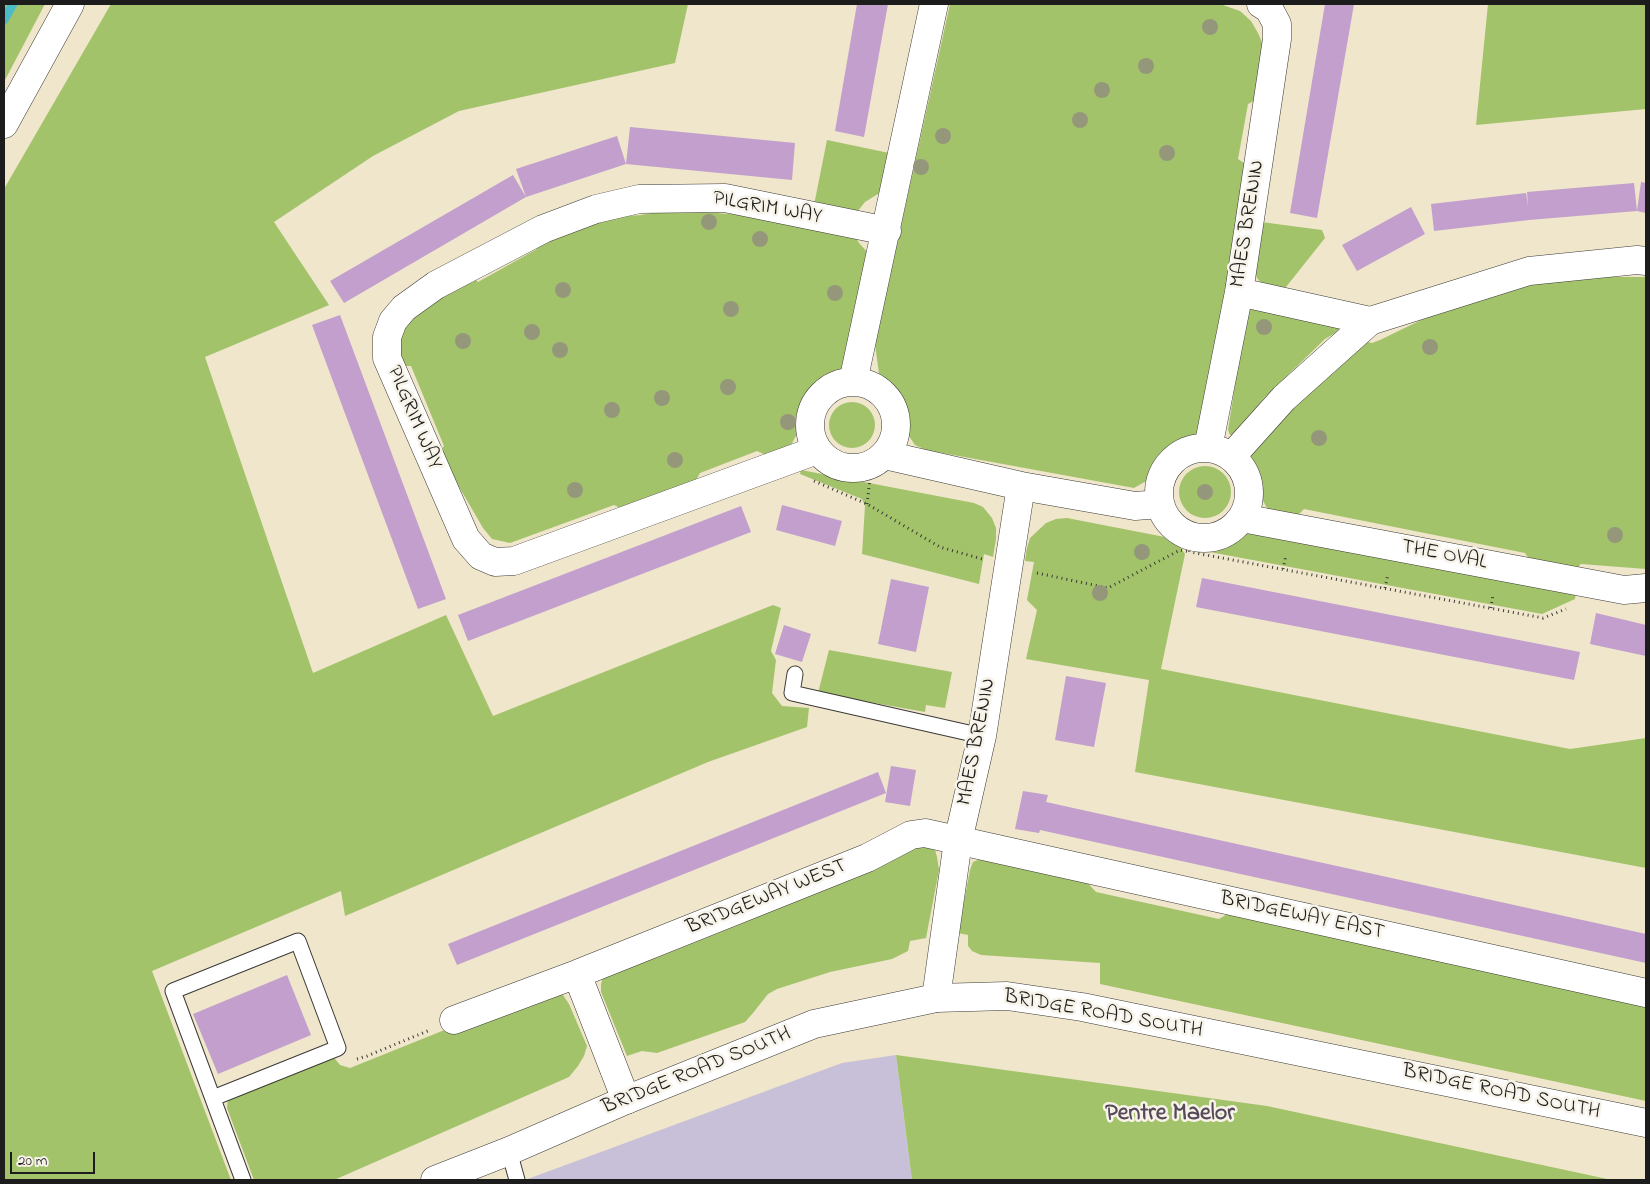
<!DOCTYPE html>
<html>
<head>
<meta charset="utf-8">
<style>
  body { margin:0 }
  #map { position:relative; width:1650px; height:1184px; overflow:hidden; background:#efe6cb; font-family:"Indie Flower",sans-serif }
  canvas { display:block }
  .frame { position:absolute; inset:0; border:5px solid #1c1c1c; pointer-events:none }
  .scale { position:absolute; left:10px; top:1152px; width:85px; height:22px; box-sizing:border-box; border:2px solid #1c1c1c; border-top:0; padding-left:6px; font-size:15px; line-height:18px; white-space:nowrap; color:#1c1c1c; -webkit-text-stroke:4px #f7f3e8; paint-order:stroke }
</style>
</head>
<body>
<div id="map">
<canvas width="1650" height="1184"></canvas>
<div class="frame"></div>
<div class="scale">20 m</div>
</div>
<script>
const g = document.querySelector('canvas').getContext('2d');
g.lineJoin = 'round';
function paint(path, color) { g.fillStyle = color; g.fill(path, 'evenodd'); }
const poly = rows => new Path2D(rows.map(r => 'M' + r).join(''));
function stroke(path, color, width, dash) { g.strokeStyle = color; g.lineWidth = width; g.lineCap = dash ? 'butt' : 'round'; g.setLineDash(dash || []); g.stroke(path); }
function label(font, color, halo, rows, align = 'center') {
  g.font = font + ' "Indie Flower",sans-serif'; g.lineWidth = 5; g.setLineDash([]); g.textBaseline = 'middle'; g.strokeStyle = halo; g.fillStyle = color; for (const [text, x, y, turn = 0] of rows) {
    g.save(); g.translate(x, y); g.rotate((+turn || 0) * Math.PI / 180); g.textAlign = isNaN(turn) ? turn : align; if (halo) g.strokeText(text, 0, 0); g.fillText(text, 0, 0); g.restore();
  }
}
paint(poly([
  [896,1055,912,1180,525,1180,842,1063]
]), '#c8bfd8');
paint(poly([
  [4,4,45,4,4,82],
  [111,4,688,4,675,63,459,111,373,156,274,222,329,305,205,357,313,673,446,615,493,716,773,605,781,608,771,651,776,660,772,693,782,706,809,708,807,727,708,762,345,916,341,891,152,971,231,1180,4,1180,4,189],
  [950,4,1220,4,1240,11,1251,21,1258,33,1264,47,1260,98,1248,104,1238,159,1247,165,1206,422,1198,436,1177,445,1163,458,1148,480,1134,488,926,450,915,445,909,436,901,403,891,386,879,374,875,344],
  [1488,4,1646,4,1646,109,1476,125],
  [827,140,894,154,886,189,865,202,857,212,814,205],
  [662,211,690,211,769,217,854,234,859,243,869,254,844,368,821,381,803,403,798,432,791,445,768,456,757,451,700,473,695,482,626,511,614,505,510,543,492,539,483,528,451,473,434,456,444,446,411,366,401,366,399,341,407,318,470,275,478,282,537,249,537,238,613,217,641,215],
  [1261,222,1322,230,1325,238,1282,292,1262,284,1257,278,1254,270],
  [1580,277,1646,277,1646,569,1581,564,1573,573,1534,567,1525,553,1304,509,1293,520,1268,510,1261,497,1256,480,1250,465,1249,451,1360,340,1372,343,1380,340,1454,304,1532,283],
  [1252,306,1342,329,1325,339,1263,399,1240,430,1234,435,1230,435,1228,430,1245,322],
  '829 425a23 23 0 1 1 46 0a23 23 0 1 1-46 0Z',
  '1179 492a26 26 0 1 1 52 0a26 26 0 1 1-52 0Z',
  [801,470,974,503,983,507,992,518,996,528,996,539,993,557,984,554,979,584,862,554,865,506,862,499,800,474],
  [1067,518,1175,539,1185,554,1161,669,1570,749,1646,738,1646,868,1135,772,1149,680,1026,659,1037,610,1027,600,1034,562,1025,561,1027,548,1030,538,1046,523,1056,519],
  [1241,530,1576,591,1575,599,1542,614,1199,550,1201,545,1211,546,1222,543],
  [829,650,952,672,945,708,926,705,925,712,818,693],
  [912,842,934,846,937,857,939,870,926,938,910,941,908,951,892,959,830,972,777,989,768,994,753,1013,745,1022,657,1053,642,1051,627,1056,601,992,601,984,603,977,645,950,656,958,746,922,747,913],
  [983,858,1082,877,1096,892,1219,919,1229,913,1646,1003,1646,1101,1100,984,1100,963,981,955,972,951,968,946,968,935,958,933,970,870,973,862],
  [554,988,563,995,569,1004,587,1046,584,1056,578,1066,569,1077,334,1180,254,1180,227,1108,228,1099,331,1054,340,1065,350,1068,544,990],
  [896,1055,1267,1106,1612,1180,912,1180]
]), '#a3c36b');
stroke(poly([
  [4,20,13,4]
]), '#4dbbc6', 9);
paint(poly([
  [857,4,888,4,864,137,835,131],
  [1325,4,1354,4,1317,218,1290,213],
  [630,127,795,143,792,180,626,164],
  [617,136,626,164,526,197,344,303,330,281,513,175,526,197,516,169],
  [1641,182,1646,183,1646,213,1637,211],
  [1634,183,1637,211,1529,220,1434,231,1431,204,1526,193,1528,206,1527,192],
  [1411,207,1425,234,1357,271,1342,245],
  [340,315,446,599,418,609,312,325],
  [782,505,842,521,835,546,776,530],
  [741,506,751,532,468,641,458,615],
  [1202,578,1580,652,1574,680,1196,607],
  [891,579,929,587,916,652,878,644],
  [1596,613,1646,625,1646,656,1590,644],
  [784,625,811,634,802,662,775,654],
  [1066,676,1106,683,1094,747,1055,740],
  [891,766,916,770,910,806,885,802],
  [878,772,886,793,457,965,448,944],
  [1023,791,1048,795,1046,802,1646,934,1646,963,1040,830,1039,833,1015,829],
  [287,975,311,1035,218,1074,193,1014]
]), '#c29fcd');
const service = poly([
  [795,674,792,693,982,736],
  [213,1098,338,1048,298,941,173,991,243,1180],
  [509,1151,517,1180]
]);
const minor = poly([
  [1239,292,1370,321,1529,271,1637,260,1646,261],
  '810 425a43 43 0 1 1 86 0a43 43 0 1 1-86 0Z',
  [853,382,934,4],
  [1208,448,1239,292,1277,39,1277,24,1269,9,1261,4],
  '1159 493a45 45 0 1 1 90 0a45 45 0 1 1-90 0Z',
  [817,450,514,561,495,562,481,556,466,539,387,358,387,337,393,321,404,308,436,285,543,229,596,209,639,199,725,198,887,231],
  [885,455,1021,486,982,736,958,841,936,998],
  [1231,457,1284,398,1370,321],
  [1021,486,1135,506,1160,504],
  [1242,518,1624,590,1646,588],
  [577,974,626,1100],
  [454,1020,577,974,867,858,911,835,925,833,1646,993]
]);
const tertiary = poly([
  [4,124,70,4],
  [435,1180,509,1151,626,1100,814,1024,936,998,1007,996,1082,1007,1646,1123]
]);
stroke(service, '#3c3a36', 17);
stroke(minor, '#3c3a36', 29);
stroke(tertiary, '#3c3a36', 29);
stroke(poly([
  [814,481,867,504,940,547,982,559],
  [867,504,870,479],
  [1182,532,1190,552,1543,618,1566,609],
  [1283,569,1286,555],
  [1037,573,1108,588,1180,550,1190,552],
  [1385,588,1388,574],
  [1491,608,1493,594],
  [357,1059,367,1056,430,1030]
]), '#3c3a36', 3, [1, 4]);
stroke(service, '#fff', 15);
stroke(minor, '#fff', 28);
stroke(tertiary, '#fff', 28);
g.fillStyle = '#95977a';
for (const [x, y] of [
  [1210,27],
  [1146,66],
  [1102,90],
  [1080,120],
  [943,136],
  [1167,153],
  [921,167],
  [709,222],
  [760,239],
  [563,290],
  [835,293],
  [731,309],
  [1264,327],
  [532,332],
  [463,341],
  [1430,347],
  [560,350],
  [728,387],
  [662,398],
  [612,410],
  [788,422],
  [1319,438],
  [675,460],
  [575,490],
  [1205,492],
  [1615,535],
  [1142,552],
  [1100,593]
]) { g.beginPath(); g.arc(x, y, 8, 0, 2 * Math.PI); g.fill(); }
label('21px', '#1c1c1c', '#f7f3e8', [
  ["PILGRIM WAY",767,209,10],
  ["MAES BRENIN",1249,224,-81],
  ["PILGRIM WAY",413,418,67],
  ["THE OVAL",1444,556,11],
  ["MAES BRENIN",978,742,-79],
  ["BRIDGEWAY WEST",767,898,-22],
  ["BRIDGEWAY EAST",1302,917,12],
  ["BRIDGE ROAD SOUTH",1103,1015,10],
  ["BRIDGE ROAD SOUTH",697,1072,-22],
  ["BRIDGE ROAD SOUTH",1501,1093,12]
]);
label('bold 24px', '#564a5a', '#f7f3e8', [
  ["Pentre Maelor",1170,1115]
]);
</script>
</body>
</html>
